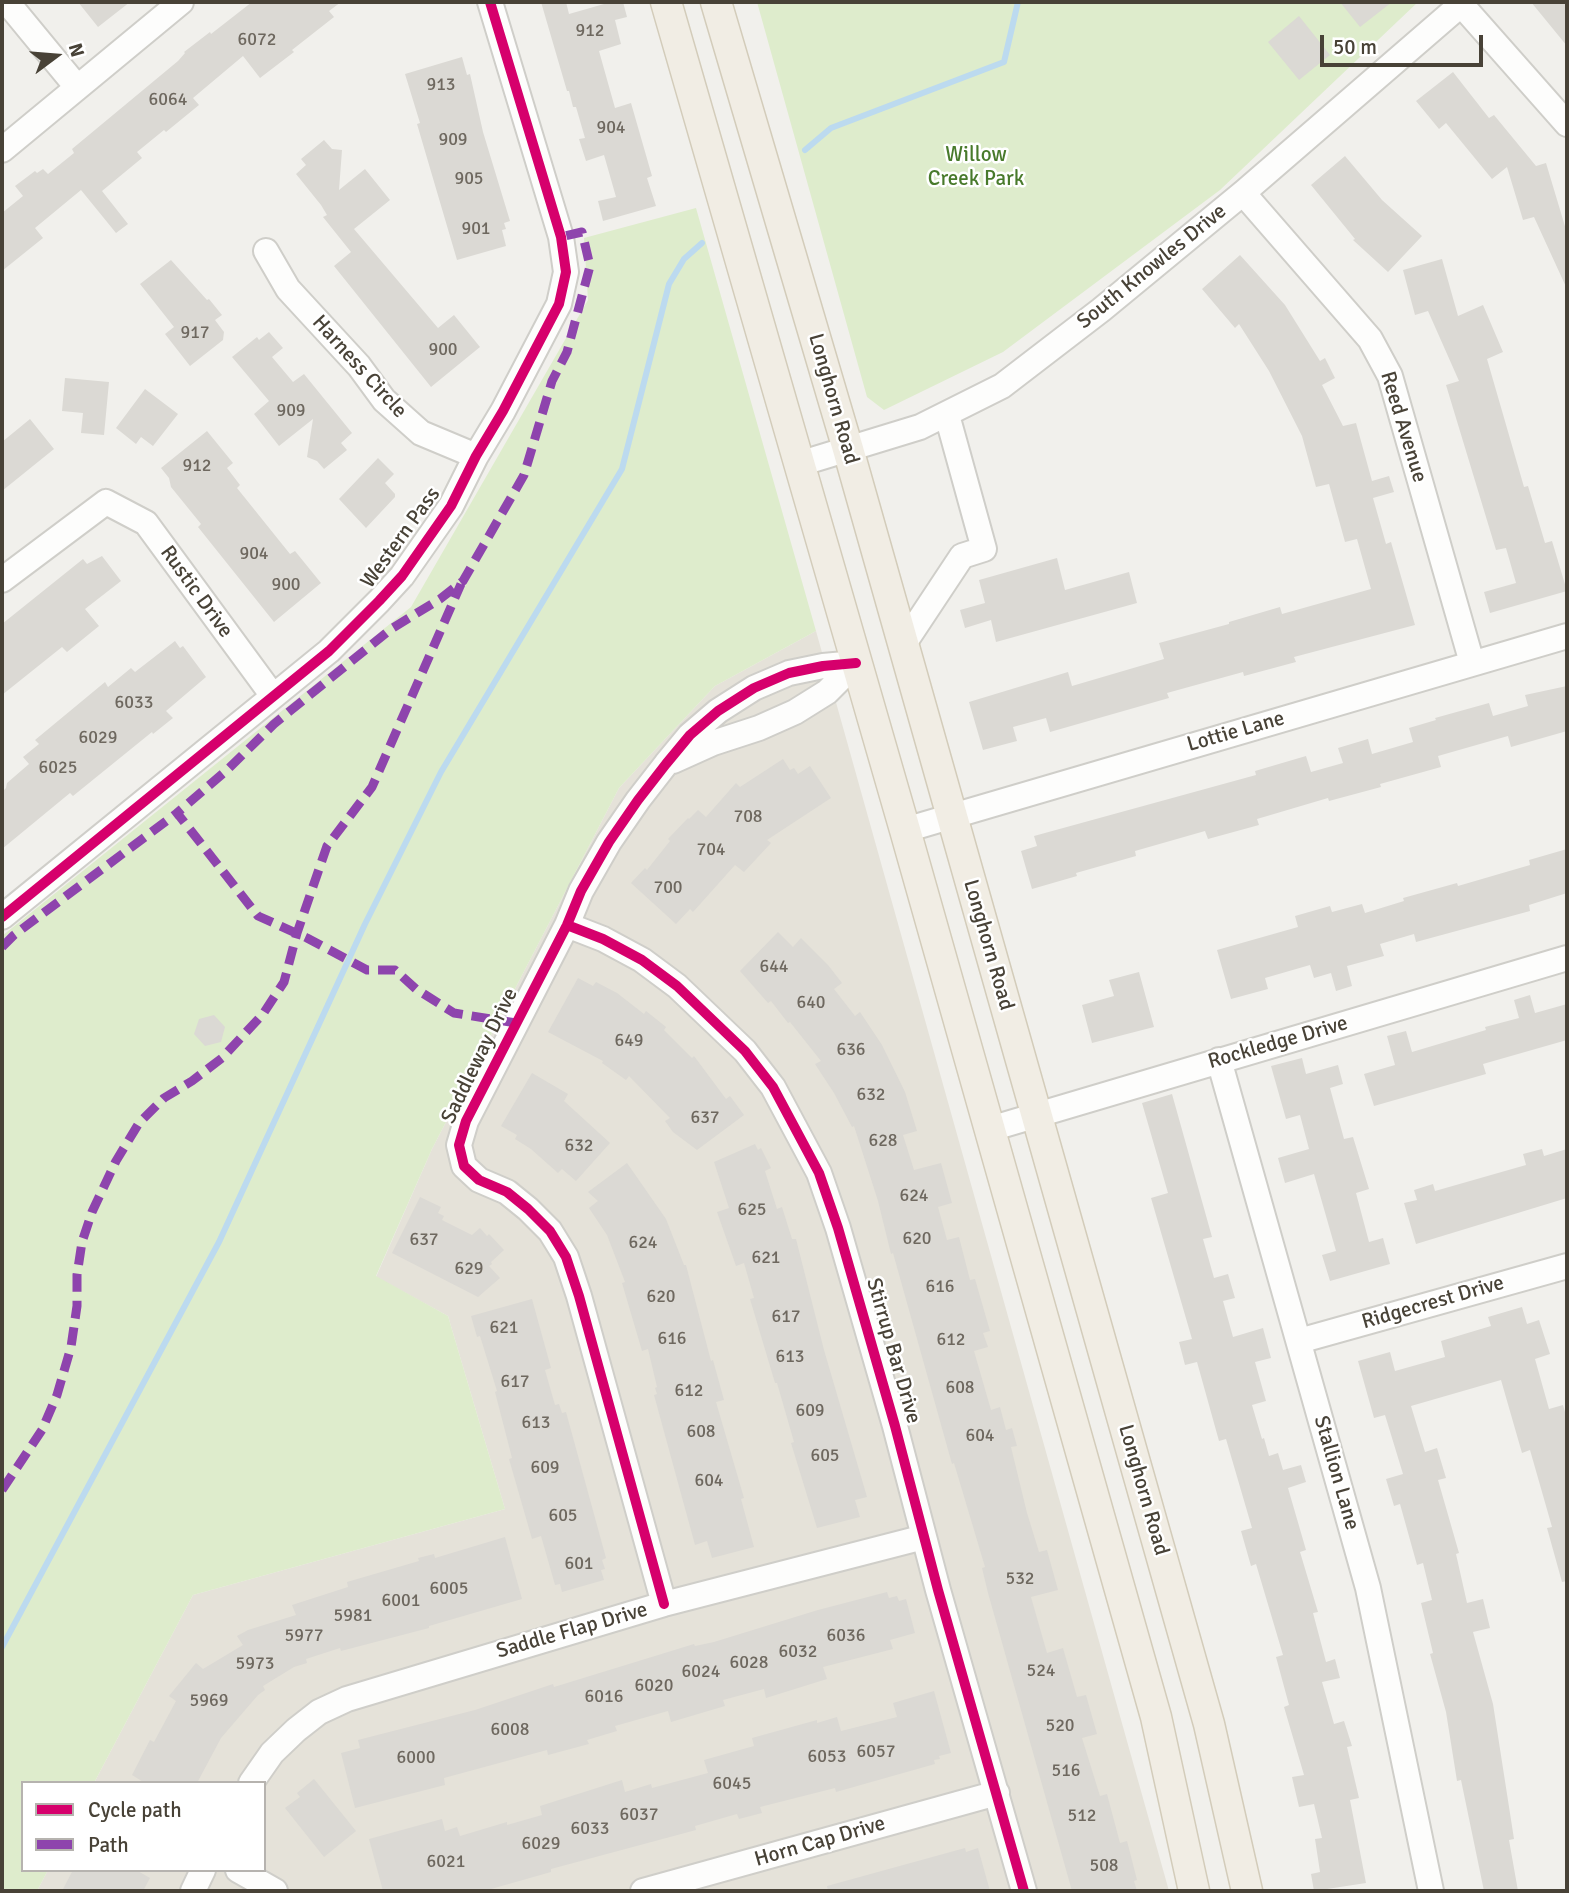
<!DOCTYPE html>
<html>
<head>
<meta charset="utf-8">
<style>
  body { margin:0 }
  #map { position:relative; width:1569px; height:1893px; overflow:hidden; background:#f1f0ec; font-family:Signika,sans-serif }
  canvas { display:block }
  .frame { position:absolute; inset:0; border:4px solid #484237; pointer-events:none }
  .legend { position:absolute; left:21px; top:1781px; width:245px; height:91px; box-sizing:border-box; background:#fff; border:2px solid #b6b3af; margin:0; padding:9px 12px; list-style:none; font-size:21px; color:#484237 }
  .legend li { display:flex; align-items:center; gap:14px; height:35px }
  .legend b { width:35px; border:2px solid #b6b3af }
  .north { position:absolute; left:21px; top:21px; width:70px; height:70px; -webkit-text-stroke:5px #fff; paint-order:stroke; rotate:74deg; font-size:19px; font-weight:700; line-height:28px; text-align:center; color:#484237 }
  .north::after { content:''; display:block; margin:auto; width:24px; height:32px; background:#484237; clip-path:polygon(50% 0,100% 100%,50% 72%,0 100%) }
  .scale { position:absolute; left:1320px; top:35px; width:163px; height:32px; box-sizing:border-box; border:4px solid #484237; border-top:0; padding-left:9px; font-size:21px; line-height:24px; white-space:nowrap; color:#484237; -webkit-text-stroke:5px #fff; paint-order:stroke }
</style>
</head>
<body>
<div id="map">
<canvas width="1569" height="1893"></canvas>
<div class="frame"></div>
<ul class="legend">
<li><b style="height:9px;background:#d6006c"></b>Cycle path</li>
<li><b style="height:9px;background:#8e44ad"></b>Path</li>
</ul>
<div class="north">N</div>
<div class="scale">50 m</div>
</div>
<script>
const g = document.querySelector('canvas').getContext('2d');
g.lineJoin = 'round';
function paint(path, color) { g.fillStyle = color; g.fill(path, 'evenodd'); }
const poly = rows => new Path2D(rows.map(r => 'M' + r).join(''));
function stroke(path, color, width, dash) { g.strokeStyle = color; g.lineWidth = width; g.lineCap = dash ? 'butt' : 'round'; g.setLineDash(dash || []); g.stroke(path); }
function label(font, color, halo, rows, align = 'center') {
  g.font = font + ' Signika,sans-serif'; g.lineWidth = 5; g.setLineDash([]); g.textBaseline = 'middle'; g.strokeStyle = halo; g.fillStyle = color; for (const [text, x, y, turn = 0] of rows) {
    g.save(); g.translate(x, y); g.rotate((+turn || 0) * Math.PI / 180); g.textAlign = isNaN(turn) ? turn : align; if (halo) g.strokeText(text, 0, 0); g.fillText(text, 0, 0); g.restore();
  }
}
paint(poly([
  [816,631,1169,1891,37,1891,48,1870,264,1870,264,1783,94,1783,193,1595,505,1509,448,1316,376,1277,432,1149,619,788,715,686]
]), '#e5e2d9');
paint(poly([
  [757,2,1418,2,1220,190,1003,352,884,410,867,397],
  [696,208,816,631,715,686,619,788,432,1149,376,1276,448,1316,505,1509,193,1595,94,1783,23,1783,23,1870,48,1870,37,1891,2,1891,2,936,411,607,588,300,584,238]
]), '#deeccc');
stroke(poly([
  [805,150,831,128,1004,62,1018,2],
  [2,1647,219,1242,365,924,441,772,622,469,669,284,684,259,702,243]
]), '#bcdaef', 6);
paint(poly([
  [78,2,130,2,98,27],
  [252,2,341,2,329,11,334,17,292,50,294,52,260,78,243,56,193,98,199,105,166,132,164,130,137,152,142,158,102,191,128,224,116,233,81,190,35,228,43,238,2,271,2,213,23,196,15,186,35,171,37,173,43,169,48,174,74,153,72,149,178,61,185,53,184,52,210,32,211,34],
  [541,2,566,2,569,14,611,2,623,2,627,17,615,20,621,44,599,51,615,108,631,103,652,176,647,178,656,206,603,221,598,201,616,197,604,155,586,161,579,139,585,138,576,107,573,107,569,91,567,91],
  [1340,2,1392,2,1360,27],
  [1531,2,1567,2,1567,46],
  [1299,16,1330,55,1299,80,1268,42],
  [462,57,467,75,470,74,483,132,510,221,504,223,506,229,502,230,506,246,457,260,417,124,420,123,405,74],
  [1453,72,1489,118,1494,115,1536,166,1546,163,1567,233,1567,289,1534,217,1523,220,1507,167,1492,179,1446,123,1439,129,1416,101],
  [324,140,332,149,342,150,339,190,365,169,390,200,354,229,438,328,454,315,480,347,431,387,334,266,351,252,323,217,327,215,321,205,296,174,306,165,301,159],
  [1345,156,1382,200,1422,236,1388,272,1353,240,1355,239,1311,185],
  [1240,255,1285,305,1320,361,1325,358,1335,378,1322,385,1343,426,1356,423,1372,481,1389,476,1394,492,1373,498,1386,544,1391,542,1415,625,1294,657,1296,662,1244,676,1243,672,1167,693,1169,698,1050,732,1046,718,1013,727,1017,741,983,750,969,702,1068,672,1072,686,1164,659,1159,643,1229,624,1229,622,1280,607,1282,614,1371,589,1357,539,1345,542,1329,484,1316,487,1302,436,1269,371,1239,324,1235,328,1202,289],
  [1442,259,1458,316,1483,305,1503,352,1487,359,1524,487,1528,486,1545,543,1552,541,1567,591,1490,613,1484,592,1516,583,1506,548,1496,550,1446,385,1459,381,1428,311,1415,315,1403,270],
  [171,260,207,300,209,299,222,315,215,320,224,332,223,340,190,366,165,334,174,327,140,284],
  [269,332,283,348,272,357,293,382,304,374,352,433,341,443,347,450,324,469,317,461,307,457,313,419,279,446,254,414,269,401,232,357,257,337,259,340],
  [65,378,109,382,104,435,81,433,83,413,62,411],
  [145,389,178,414,153,446,141,437,136,444,116,428],
  [30,419,54,449,2,491,2,442],
  [207,431,233,463,227,468,240,485,237,488,290,554,295,551,321,583,274,622,198,527,201,524,171,487,169,478,161,468],
  [378,458,394,474,385,483,395,494,395,497,366,528,339,499],
  [102,556,121,581,85,609,99,626,67,652,62,647,2,695,2,624,83,559,87,564],
  [1057,558,1065,590,1129,572,1137,603,996,642,991,620,965,628,960,610,985,603,979,580],
  [175,641,180,648,183,646,206,677,166,711,173,718,153,734,152,732,73,796,70,793,2,849,2,792,6,788,7,783,29,764,23,757,39,744,35,740,105,682,108,687,131,668,135,672],
  [1567,686,1567,731,1511,747,1508,736,1438,756,1441,767,1380,784,1381,787,1329,801,1328,798,1257,819,1259,825,1208,839,1205,831,1135,851,1136,856,1076,873,1077,876,1032,889,1021,851,1037,846,1034,836,1256,775,1255,771,1306,756,1311,772,1343,763,1338,748,1368,739,1372,754,1413,742,1409,728,1436,720,1435,718,1489,703,1493,716,1528,706,1525,695],
  [783,759,790,770,794,768,798,774,810,766,831,798,767,840,771,843,744,872,735,865,693,912,690,909,676,924,631,883,645,868,647,870,670,841,668,839,688,818,689,819,698,810,706,817,736,783,740,787],
  [1567,849,1567,893,1529,905,1530,911,1416,942,1414,934,1380,944,1384,956,1347,966,1352,986,1336,991,1331,973,1314,978,1310,965,1265,978,1268,989,1231,999,1217,950,1298,927,1295,916,1330,906,1332,912,1362,904,1365,913,1404,901,1403,898,1457,883,1458,886,1530,865,1529,860],
  [778,932,793,947,801,938,828,965,842,983,834,989,855,1016,860,1012,882,1045,905,1092,917,1131,903,1135,914,1170,941,1163,952,1203,938,1207,947,1240,959,1237,970,1280,975,1279,990,1331,983,1333,988,1347,974,1351,991,1410,1000,1407,1006,1430,1012,1428,1017,1446,1011,1447,1027,1513,1039,1552,1047,1550,1058,1590,1031,1597,1047,1653,1063,1648,1077,1697,1086,1695,1097,1734,1082,1738,1100,1796,1107,1794,1120,1843,1127,1841,1137,1880,1134,1881,1137,1891,1072,1891,988,1593,982,1568,985,1567,954,1463,952,1464,893,1253,891,1254,878,1201,854,1126,852,1127,834,1093,815,1064,821,1061,790,1022,788,1023,771,1001,768,1003,740,971],
  [1139,972,1154,1027,1092,1043,1082,1005,1114,996,1109,980],
  [578,978,593,986,596,982,617,993,644,1014,646,1011,666,1027,664,1030,692,1058,694,1056,726,1099,730,1096,744,1115,697,1150,673,1132,665,1121,670,1118,629,1076,626,1080,602,1063,603,1061,548,1032],
  [1530,995,1535,1013,1567,1004,1567,1040,1483,1064,1486,1074,1374,1106,1364,1074,1395,1065,1387,1036,1406,1031,1412,1052,1486,1030,1485,1027,1519,1018,1514,1000],
  [214,1015,225,1027,221,1042,205,1046,194,1034,199,1019],
  [1302,1058,1306,1074,1338,1065,1343,1084,1330,1088,1344,1139,1353,1137,1369,1189,1356,1193,1369,1242,1383,1238,1390,1264,1330,1281,1322,1255,1336,1251,1314,1174,1285,1183,1278,1158,1309,1149,1300,1115,1286,1119,1271,1066],
  [532,1073,568,1094,564,1101,610,1143,576,1181,562,1169,558,1173,531,1149,515,1139,517,1135,501,1126],
  [1172,1094,1212,1237,1203,1239,1214,1278,1228,1274,1235,1298,1223,1301,1233,1337,1263,1328,1271,1358,1255,1362,1266,1401,1252,1405,1262,1439,1264,1438,1269,1456,1278,1453,1283,1470,1301,1465,1306,1482,1288,1488,1306,1550,1300,1552,1318,1612,1313,1613,1326,1662,1335,1659,1340,1678,1322,1682,1334,1724,1344,1721,1352,1746,1347,1747,1359,1798,1350,1800,1366,1883,1314,1891,1311,1874,1320,1872,1315,1839,1322,1838,1314,1804,1299,1807,1292,1777,1304,1775,1284,1707,1289,1705,1276,1657,1283,1655,1256,1564,1251,1566,1241,1531,1252,1528,1226,1439,1219,1441,1197,1362,1185,1365,1179,1342,1192,1339,1151,1198,1168,1193,1142,1103],
  [755,1144,758,1150,761,1148,771,1168,765,1171,777,1209,782,1207,792,1239,796,1239,824,1350,867,1497,855,1500,860,1517,817,1528,791,1443,794,1442,777,1383,775,1383,750,1299,754,1298,744,1263,736,1266,717,1212,729,1208,714,1162],
  [1542,1149,1544,1156,1567,1149,1567,1198,1416,1244,1404,1203,1417,1200,1414,1190,1433,1184,1435,1191,1526,1165,1523,1154],
  [627,1163,666,1219,684,1265,686,1265,711,1361,713,1360,724,1400,716,1402,744,1498,741,1499,754,1547,712,1558,707,1541,695,1545,654,1395,657,1394,655,1388,657,1387,648,1349,642,1351,622,1283,625,1282,607,1235,589,1208,598,1201,588,1192],
  [420,1197,441,1207,438,1213,444,1216,442,1220,472,1235,480,1228,487,1236,489,1234,504,1250,491,1262,492,1264,489,1266,500,1278,478,1297,392,1253],
  [532,1299,551,1368,545,1370,555,1405,559,1404,562,1413,566,1412,606,1558,602,1560,605,1569,601,1570,604,1580,562,1592,560,1584,555,1585,541,1536,532,1539,509,1459,512,1458,495,1392,497,1391,480,1336,477,1337,471,1316],
  [1522,1307,1527,1324,1539,1320,1550,1354,1535,1359,1549,1409,1563,1405,1567,1419,1567,1581,1562,1582,1547,1528,1552,1527,1530,1450,1522,1453,1501,1380,1411,1406,1425,1452,1437,1448,1446,1478,1438,1480,1459,1553,1456,1554,1467,1603,1483,1599,1490,1628,1473,1632,1493,1704,1514,1839,1509,1840,1518,1891,1484,1891,1461,1780,1457,1781,1446,1712,1430,1654,1433,1653,1421,1603,1432,1600,1423,1563,1417,1565,1400,1504,1394,1506,1386,1479,1403,1474,1385,1415,1374,1418,1358,1361,1390,1352,1395,1371,1445,1357,1441,1341,1491,1326,1488,1317],
  [505,1537,522,1599,429,1626,429,1628,341,1651,340,1648,306,1659,307,1663,294,1667,263,1686,265,1690,258,1695,221,1738,197,1783,145,1783,132,1775,150,1740,154,1742,176,1701,169,1696,196,1663,203,1669,243,1645,237,1636,248,1630,296,1615,292,1605,348,1587,347,1582,419,1561,418,1558,434,1554,435,1558],
  [887,1592,889,1598,897,1596,899,1601,906,1599,915,1633,890,1640,893,1649,823,1667,827,1679,766,1698,764,1689,723,1700,725,1706,671,1722,668,1711,615,1726,617,1731,587,1740,589,1744,548,1755,547,1750,444,1778,445,1785,355,1808,341,1753,360,1748,358,1740,475,1710,553,1684,554,1687,694,1644,695,1646,714,1642,818,1610],
  [934,1691,951,1753,939,1756,940,1759,934,1760,935,1764,836,1792,835,1788,760,1807,762,1813,739,1819,737,1814,695,1826,696,1830,551,1869,551,1872,484,1891,383,1891,369,1839,442,1819,445,1831,457,1827,460,1836,507,1822,507,1825,542,1815,540,1806,622,1780,625,1792,651,1784,652,1788,708,1773,704,1760,754,1746,752,1738,817,1720,817,1723,837,1717,841,1731,897,1717,893,1703],
  [314,1779,356,1831,324,1857,285,1808,300,1797,297,1793],
  [965,1848,966,1852,978,1848,990,1891,828,1891,827,1886],
  [73,1870,136,1870,150,1878,143,1891,62,1891]
]), '#dbd9d4');
const minor = poly([
  [7,2,77,87],
  [1459,2,1567,124],
  [2,150,181,2],
  [1243,193,1370,339,1390,376,1472,663],
  [266,251,288,289,359,366,384,400,421,433,476,456],
  [799,464,920,427,1002,386,1101,310,1243,193,1464,2],
  [2,580,106,502,146,523,273,696],
  [903,645,962,556,984,549,947,415],
  [673,761,713,743,759,728,795,712,827,692,856,663],
  [905,830,1567,636],
  [2,917,329,651,379,601,402,576,451,506,476,456,503,411,559,304,566,272,561,237,490,2],
  [567,925,603,939,642,960,677,986,745,1051,773,1087,819,1173,838,1228,895,1426,938,1590,1024,1891],
  [1219,1060,1368,1588,1431,1891],
  [990,1129,1567,958],
  [1299,1341,1567,1266],
  [664,1604,579,1296,566,1257,550,1231,528,1209,507,1192,479,1180,464,1166,459,1145,466,1121,567,925,581,891,609,842,638,800,666,764,690,735,718,711,754,688,789,673,823,666,856,663],
  [251,1783,272,1753,296,1730,319,1712,347,1699,664,1604,924,1537],
  [238,1870,275,1891],
  [193,1891,203,1870],
  [643,1891,997,1793]
]);
const major = poly([
  [666,2,905,830,1156,1717,1194,1891],
  [716,2,848,449,1209,1724,1247,1891]
]);
stroke(minor, '#cfcec9', 28);
stroke(major, '#d3ccba', 33);
stroke(minor, '#fdfdfc', 24);
stroke(major, '#f1ede4', 30);
stroke(poly([
  [2,947,14,935,177,813],
  [516,1023,454,1013,416,989,395,970,367,970,307,938,258,916,177,813,227,770,274,724,391,629,440,599,463,581,524,475,552,381,567,352,590,266,582,232,561,237],
  [2,1490,42,1430,57,1395,71,1347,77,1306,77,1275,82,1242,92,1212,116,1161,139,1123,164,1098,192,1081,222,1058,263,1014,284,982,297,933,327,846,372,787,461,584]
]), '#8e44ad', 9, [18, 9]);
stroke(poly([
  [2,917,329,651,379,601,402,576,451,506,476,456,503,411,559,304,566,272,561,237,490,2],
  [567,925,603,939,642,960,677,986,745,1051,773,1087,819,1173,838,1228,895,1426,938,1590,1024,1891],
  [664,1604,579,1296,566,1257,550,1231,528,1209,507,1192,479,1180,464,1166,459,1145,466,1121,567,925,581,891,609,842,638,800,666,764,690,735,718,711,754,688,789,673,823,666,856,663]
]), '#d6006c', 10);
label('18px', '#6e685f', null, [
  ["912",590,31],
  ["6072",257,40],
  ["913",441,85],
  ["6064",168,100],
  ["904",611,128],
  ["909",453,140],
  ["905",469,179],
  ["901",476,229],
  ["917",195,333],
  ["900",443,350],
  ["909",291,411],
  ["912",197,466],
  ["904",254,554],
  ["900",286,585],
  ["6033",134,703],
  ["6029",98,738],
  ["6025",58,768],
  ["708",748,817],
  ["704",711,850],
  ["700",668,888],
  ["644",774,967],
  ["640",811,1003],
  ["649",629,1041],
  ["636",851,1050],
  ["632",871,1095],
  ["637",705,1118],
  ["628",883,1141],
  ["632",579,1146],
  ["624",914,1196],
  ["625",752,1210],
  ["620",917,1239],
  ["637",424,1240],
  ["624",643,1243],
  ["621",766,1258],
  ["629",469,1269],
  ["616",940,1287],
  ["620",661,1297],
  ["617",786,1317],
  ["621",504,1328],
  ["616",672,1339],
  ["612",951,1340],
  ["613",790,1357],
  ["617",515,1382],
  ["608",960,1388],
  ["612",689,1391],
  ["609",810,1411],
  ["613",536,1423],
  ["608",701,1432],
  ["604",980,1436],
  ["605",825,1456],
  ["609",545,1468],
  ["604",709,1481],
  ["605",563,1516],
  ["601",579,1564],
  ["532",1020,1579],
  ["6005",449,1589],
  ["6001",401,1601],
  ["5981",353,1616],
  ["5977",304,1636],
  ["6036",846,1636],
  ["6032",798,1652],
  ["6028",749,1663],
  ["5973",255,1664],
  ["524",1041,1671],
  ["6024",701,1672],
  ["6020",654,1686],
  ["6016",604,1697],
  ["5969",209,1701],
  ["520",1060,1726],
  ["6008",510,1730],
  ["6057",876,1752],
  ["6053",827,1757],
  ["6000",416,1758],
  ["516",1066,1771],
  ["6045",732,1784],
  ["6037",639,1815],
  ["512",1082,1816],
  ["6033",590,1829],
  ["6029",541,1844],
  ["6021",446,1862],
  ["508",1104,1866]
]);
label('21px', '#487a2b', '#fff', [
  ["Willow",976,155],
  ["Creek Park",976,179]
]);
label('21px', '#484237', '#fff', [
  ["South Knowles Drive",1152,267,-39],
  ["Harness Circle",359,367,48],
  ["Longhorn Road",833,399,74],
  ["Reed Avenue",1403,427,73],
  ["Western Pass",401,538,-54],
  ["Rustic Drive",196,592,54],
  ["Lottie Lane",1236,732,-16],
  ["Longhorn Road",988,945,74],
  ["Rockledge Drive",1278,1043,-16],
  ["Saddleway Drive",480,1056,-64],
  ["Ridgecrest Drive",1433,1303,-16],
  ["Stirrup Bar Drive",893,1351,74],
  ["Stallion Lane",1336,1473,74],
  ["Longhorn Road",1143,1490,74],
  ["Saddle Flap Drive",572,1631,-16],
  ["Horn Cap Drive",820,1842,-16]
]);
</script>
</body>
</html>
